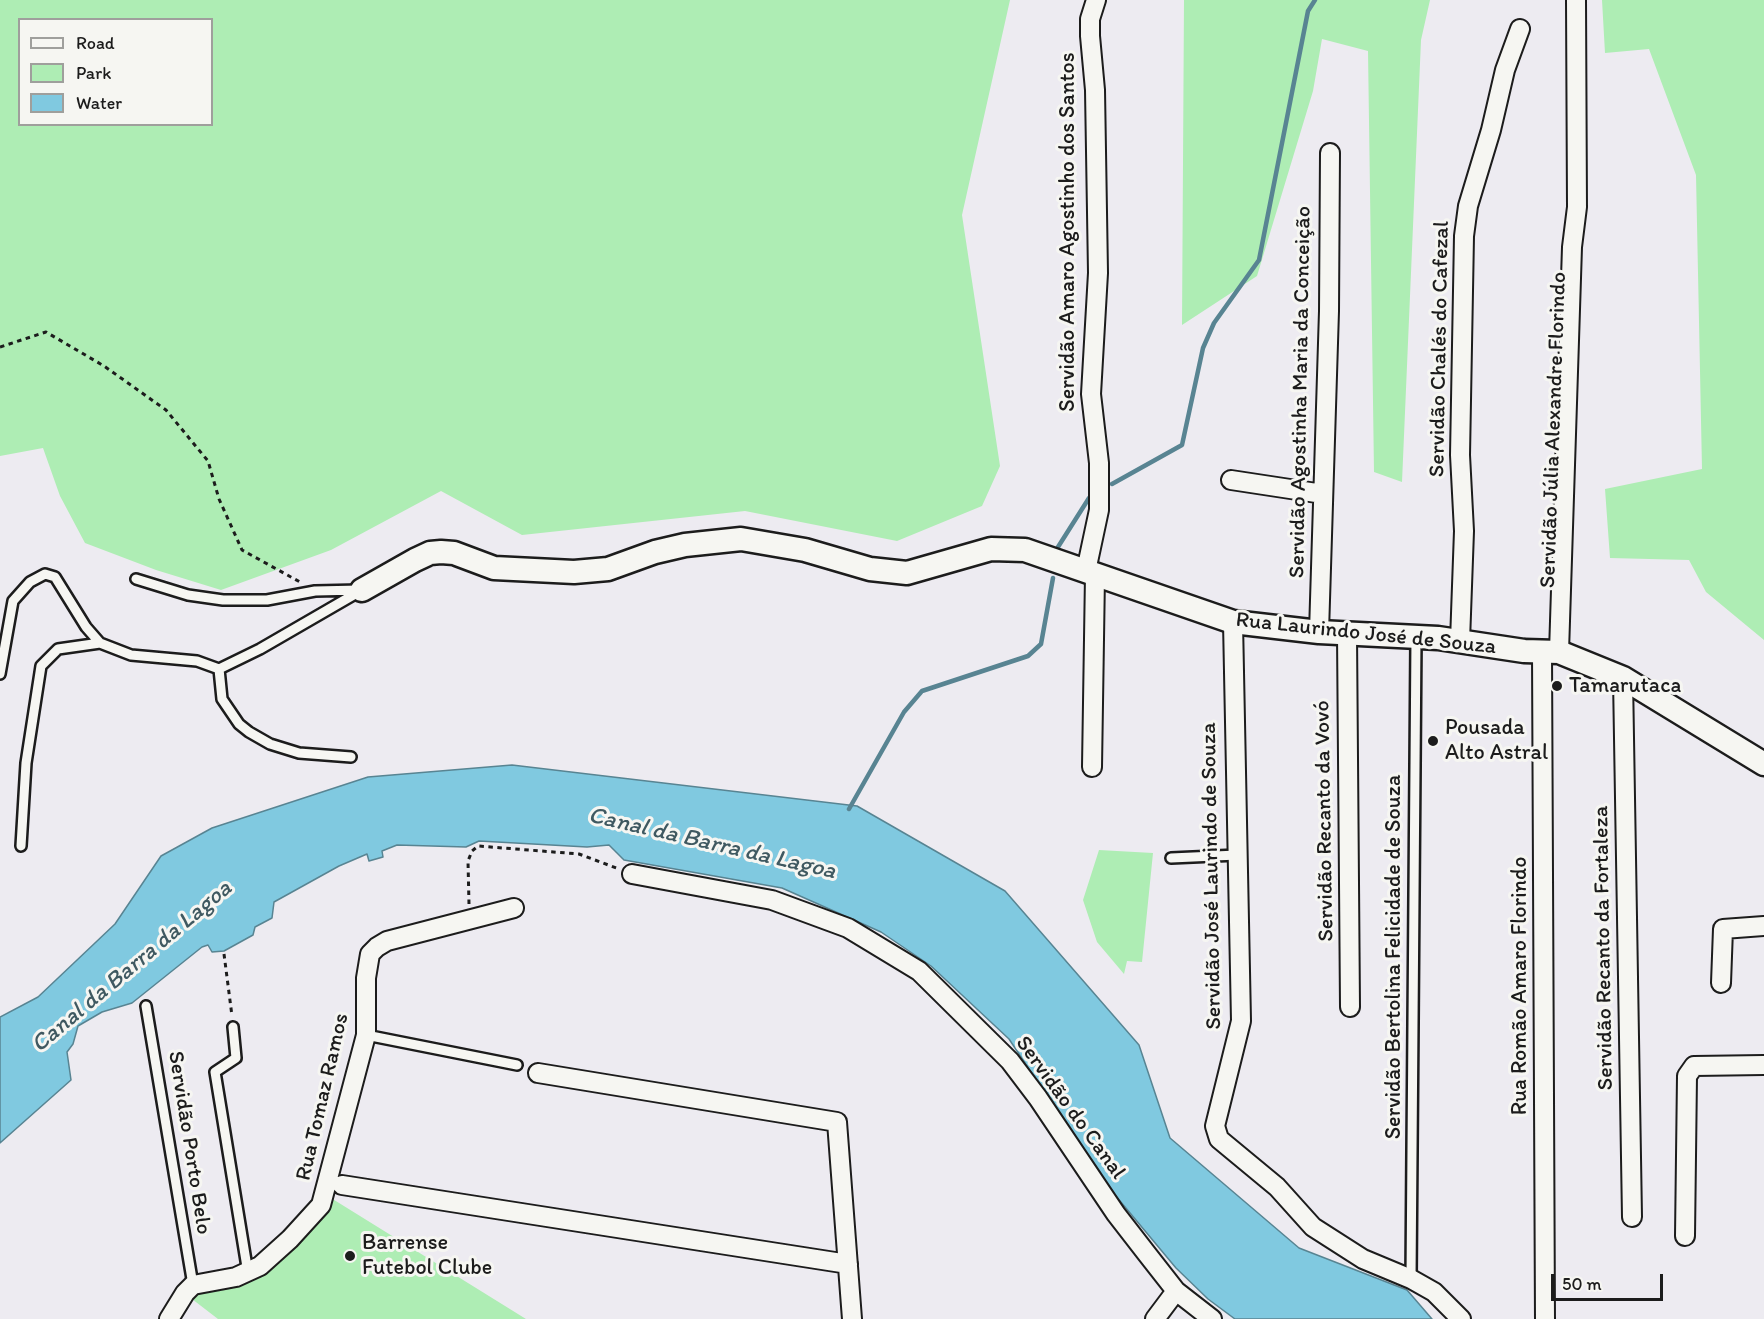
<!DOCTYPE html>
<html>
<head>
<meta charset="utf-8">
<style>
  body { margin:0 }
  #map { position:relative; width:1764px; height:1319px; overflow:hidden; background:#edebf1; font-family:Itim,sans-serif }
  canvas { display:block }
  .legend { position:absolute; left:18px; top:18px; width:195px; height:108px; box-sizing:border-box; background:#f6f6f2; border:2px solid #9f9f9c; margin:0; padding:8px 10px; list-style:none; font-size:18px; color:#1c1c1c }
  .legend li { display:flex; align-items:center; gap:12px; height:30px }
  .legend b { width:30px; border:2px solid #9f9f9c }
  .scale { position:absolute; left:1551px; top:1274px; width:112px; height:27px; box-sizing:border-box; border:3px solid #1c1c1c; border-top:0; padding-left:8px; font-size:18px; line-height:21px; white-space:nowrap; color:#1c1c1c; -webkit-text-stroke:4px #f6f6f2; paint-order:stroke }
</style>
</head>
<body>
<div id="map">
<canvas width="1764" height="1319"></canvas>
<ul class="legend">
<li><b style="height:8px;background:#f6f6f2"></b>Road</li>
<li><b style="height:16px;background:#aeedb4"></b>Park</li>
<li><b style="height:16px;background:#80c9e0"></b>Water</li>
</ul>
<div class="scale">50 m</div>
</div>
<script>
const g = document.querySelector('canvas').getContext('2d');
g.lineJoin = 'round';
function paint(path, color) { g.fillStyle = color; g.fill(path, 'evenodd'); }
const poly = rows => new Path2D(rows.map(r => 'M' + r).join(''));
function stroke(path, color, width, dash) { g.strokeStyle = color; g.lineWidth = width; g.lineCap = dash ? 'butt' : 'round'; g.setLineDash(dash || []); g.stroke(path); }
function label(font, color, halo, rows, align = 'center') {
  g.font = font + ' Itim,sans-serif'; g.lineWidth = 6; g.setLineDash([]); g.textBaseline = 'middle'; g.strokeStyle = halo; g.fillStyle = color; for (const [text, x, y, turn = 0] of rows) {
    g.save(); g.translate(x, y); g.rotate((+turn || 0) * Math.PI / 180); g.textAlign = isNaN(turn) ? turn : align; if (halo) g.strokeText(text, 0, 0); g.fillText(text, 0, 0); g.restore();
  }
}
paint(poly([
  [0,0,1010,0,962,215,1000,466,982,506,897,541,745,511,522,535,441,491,331,550,221,590,156,570,85,543,60,496,43,448,0,456],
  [20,20,212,20,212,124,20,124],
  [1184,0,1430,0,1421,40,1402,482,1374,472,1368,51,1322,39,1313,91,1257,276,1182,325],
  [1602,0,1764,0,1764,640,1706,592,1689,560,1610,558,1605,489,1702,469,1696,175,1649,49,1605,53],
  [1099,850,1153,853,1142,962,1127,961,1124,974,1097,942,1083,900],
  [331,1198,526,1319,218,1319,192,1299,198,1291,252,1278]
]), '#aeedb4');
const water = poly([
  [512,765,857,806,1005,891,1139,1045,1170,1138,1299,1248,1407,1290,1432,1319,1235,1319,1208,1299,1176,1268,1105,1183,1009,1039,931,966,881,932,782,888,624,860,609,845,587,847,479,841,466,847,397,845,382,851,383,857,369,861,367,854,339,866,274,902,272,918,255,927,253,935,224,951,212,952,208,945,202,947,132,1003,102,1012,78,1026,73,1044,67,1052,71,1080,0,1143,0,1017,38,997,115,924,161,856,212,828,368,777,512,765]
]);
paint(water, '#80c9e0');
stroke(water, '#588492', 1.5);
stroke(poly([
  [1112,484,1182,445,1203,348,1214,323,1259,260,1308,11,1315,0],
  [1058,547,1089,498],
  [849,809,904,712,922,691,1028,656,1041,644,1053,578]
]), '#588492', 4.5);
const service = poly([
  [136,579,188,595,223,600,267,600,315,591,360,590],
  [219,669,222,699,239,724,249,732,270,744,299,753,351,757],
  [0,674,13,601,30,582,45,574,55,577,86,627,100,643],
  [21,846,26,763,41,666,58,649,100,643,131,655,197,661,219,669,260,649,362,590],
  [1171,858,1237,855],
  [146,1006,193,1285],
  [233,1027,236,1058,215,1072,248,1273],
  [366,1035,517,1065],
  [1411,1279,1416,638]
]);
const minor = poly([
  [1231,480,1323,494],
  [1086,571,1099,510,1099,463,1091,394,1098,273,1095,90,1090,36,1090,19,1096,0],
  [1233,622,1241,1021,1215,1126,1219,1139,1277,1187,1313,1227,1363,1259,1411,1279,1434,1292,1461,1319],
  [1319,632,1329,311,1330,153],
  [1347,634,1350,1007],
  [1460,641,1464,531,1460,455,1464,236,1468,206,1491,130,1505,70,1520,29],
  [1542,652,1545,1319],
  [1559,652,1572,247,1577,207,1576,0],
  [1623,678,1632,1217],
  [1092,767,1095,575],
  [632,874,772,900,848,928,919,971,1010,1061,1038,1098,1116,1214,1147,1254,1176,1291,1212,1319],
  [1721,983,1723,929,1764,926],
  [538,1073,837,1122,852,1319],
  [342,1185,848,1264],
  [1685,1236,1687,1076,1694,1066,1764,1065],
  [169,1319,185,1293,193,1285,236,1277,260,1266,290,1239,321,1205,366,1035,366,978,370,954,377,947,387,941,514,908],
  [1155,1319,1176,1291]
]);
const tertiary = poly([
  [362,590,415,560,430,553,441,552,454,553,494,568,574,572,608,569,655,552,685,545,741,539,805,550,870,569,907,573,991,549,1025,550,1233,622,1319,632,1438,638,1524,651,1559,652,1623,678,1764,764]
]);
stroke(service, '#1c1c1c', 14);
stroke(minor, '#1c1c1c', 22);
stroke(tertiary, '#1c1c1c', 27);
stroke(poly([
  [0,347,46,332,104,366,166,410,208,461,219,499,242,550,300,582],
  [469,904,468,861,472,851,478,846,579,854,619,869],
  [224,954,232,1016]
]), '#1c1c1c', 3, [4.5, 4.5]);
stroke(service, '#f6f6f2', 9);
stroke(minor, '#f6f6f2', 18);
stroke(tertiary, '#f6f6f2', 22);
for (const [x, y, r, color] of [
  [1557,686,6,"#1c1c1c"],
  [1433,741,6,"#1c1c1c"],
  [350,1256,6,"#1c1c1c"]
]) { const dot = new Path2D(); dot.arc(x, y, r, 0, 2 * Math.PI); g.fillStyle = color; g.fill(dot); stroke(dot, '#f6f6f2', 2); }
label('22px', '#1c1c1c', '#f6f6f2', [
  ["Servidão Amaro Agostinho dos Santos",1068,232,-90],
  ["Servidão Chalés do Cafezal",1440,349,-89],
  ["Servidão Agostinha Maria da Conceição",1301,392,-89],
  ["Servidão Júlia Alexandre Florindo",1554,430,-88],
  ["Rua Laurindo José de Souza",1366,634,6],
  ["Servidão Recanto da Vovó",1325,821,-91],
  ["Servidão José Laurindo de Souza",1212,876,-91],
  ["Servidão Recanto da Fortaleza",1604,948,-91],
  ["Servidão Bertolina Felicidade de Souza",1394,957,-90],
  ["Rua Romão Amaro Florindo",1520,986,-90],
  ["Rua Tomaz Ramos",323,1097,-77],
  ["Servidão do Canal",1070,1108,54],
  ["Servidão Porto Belo",189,1143,81]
]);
label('22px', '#1c1c1c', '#f6f6f2', [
  ["Tamarutaca",1569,686],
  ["Pousada",1445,728],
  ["Alto Astral",1445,753],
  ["Barrense",362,1243],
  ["Futebol Clube",362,1268]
], 'left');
label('italic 24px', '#3f5961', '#f6f6f2', [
  ["Canal da Barra da Lagoa",712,844,13],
  ["Canal da Barra da Lagoa",132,967,-40]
]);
</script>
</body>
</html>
